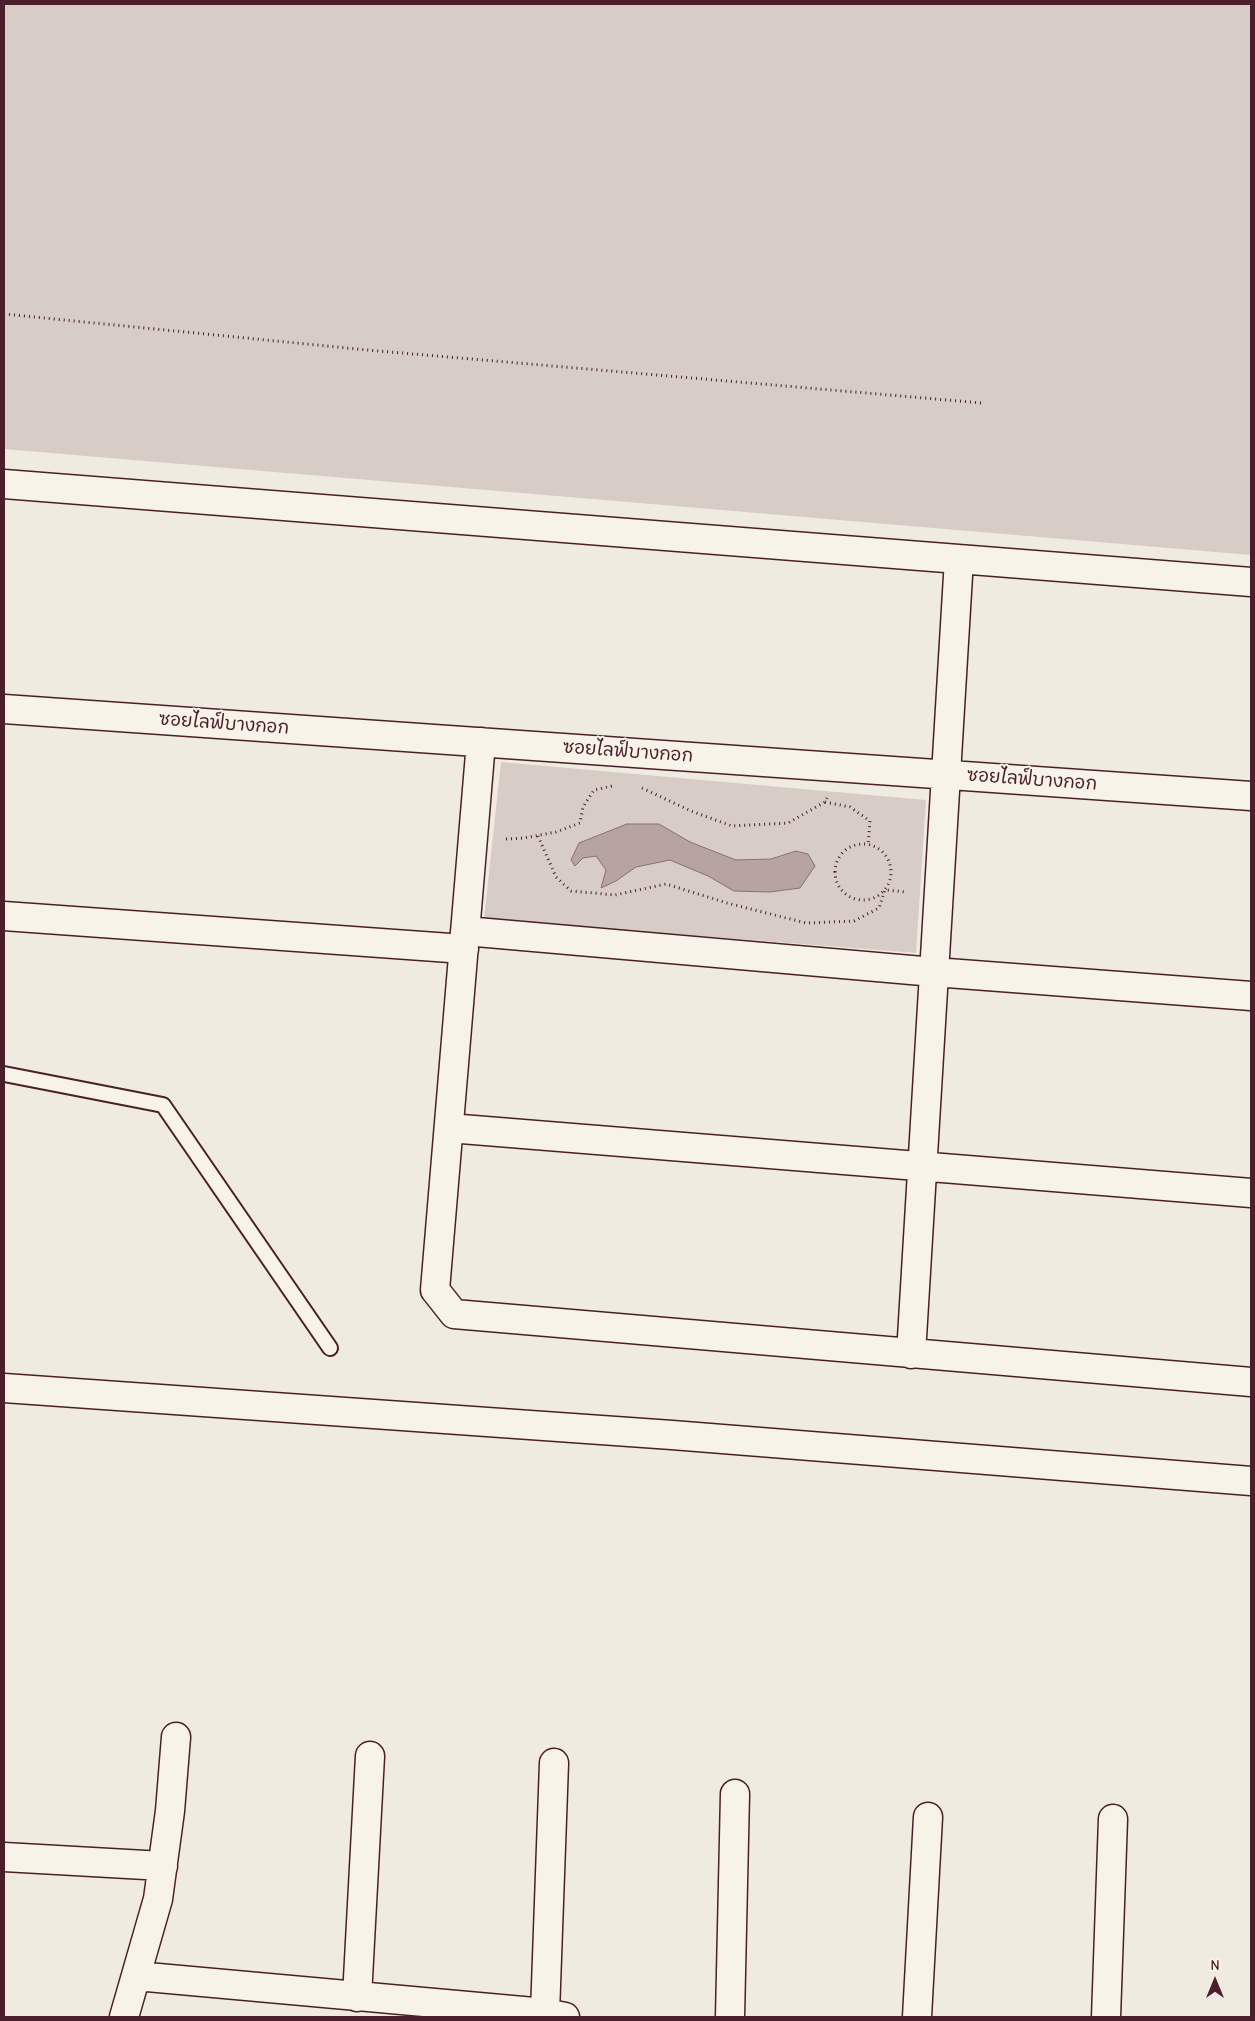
<!DOCTYPE html>
<html>
<head>
<meta charset="utf-8">
<style>
  body { margin:0 }
  #map { position:relative; width:1255px; height:2021px; overflow:hidden; background:#f0ebe0; font-family:"Comic Neue",sans-serif }
  canvas { display:block }
  .frame { position:absolute; inset:0; border:5px solid #4a1f2b; pointer-events:none }
  .north { position:absolute; left:1190px; top:1956px; width:50px; height:50px; -webkit-text-stroke:4px #f7f3e8; paint-order:stroke; rotate:0deg; font-size:14px; font-weight:700; line-height:20px; text-align:center; color:#4a1f2b }
  .north::after { content:''; display:block; margin:auto; width:18px; height:22px; background:#4a1f2b; clip-path:polygon(50% 0,100% 100%,50% 72%,0 100%) }
</style>
</head>
<body>
<div id="map">
<canvas width="1255" height="2021"></canvas>
<div class="frame"></div>
<div class="north">N</div>
</div>
<script>
const g = document.querySelector('canvas').getContext('2d');
g.lineJoin = 'round';
function paint(path, color) { g.fillStyle = color; g.fill(path, 'evenodd'); }
const poly = rows => new Path2D(rows.map(r => 'M' + r).join(''));
function stroke(path, color, width, dash) { g.strokeStyle = color; g.lineWidth = width; g.lineCap = dash ? 'butt' : 'round'; g.setLineDash(dash || []); g.stroke(path); }
function label(font, color, halo, rows, align = 'center') {
  g.font = font + ' "Comic Neue","Playpen Sans Thai",sans-serif'; g.lineWidth = 4; g.setLineDash([]); g.textBaseline = 'middle'; g.strokeStyle = halo; g.fillStyle = color; for (const [text, x, y, turn = 0] of rows) {
    g.save(); g.translate(x, y); g.rotate((+turn || 0) * Math.PI / 180); g.textAlign = isNaN(turn) ? turn : align; if (halo) g.strokeText(text, 0, 0); g.fillText(text, 0, 0); g.restore();
  }
}
paint(poly([
  [4,4,1251,4,1251,555,4,449],
  [501,762,926,800,916,953,484,919]
]), '#d8cdc6');
const water = poly([
  [627,824,659,824,690,842,736,860,771,859,796,851,808,854,815,866,800,888,770,892,734,891,708,876,670,860,636,867,616,881,601,888,606,870,596,856,583,858,575,866,571,860,579,843,627,824]
]);
paint(water, '#b7a4a2');
stroke(water, '#8b6f72', 1);
const service = poly([
  [4,1074,163,1105,330,1348]
]);
const minor = poly([
  [4,484,1251,582],
  [4,709,1251,796],
  [481,742,435,1290,454,1314,1251,1382],
  [4,916,464,949],
  [465,931,934,972,1251,996],
  [449,1128,1251,1193],
  [911,1354,959,559],
  [4,1388,672,1435,1251,1481],
  [4,1857,163,1866],
  [136,1976,545,2013,565,2017],
  [357,1997,370,1756],
  [545,2013,554,1763],
  [124,2017,158,1899,170,1811,176,1737],
  [730,2017,735,1794],
  [917,2017,928,1817],
  [1106,2017,1113,1819]
]);
stroke(service, '#4a1f2b', 18);
stroke(minor, '#4a1f2b', 31);
stroke(poly([
  [4,314,367,350,982,403],
  [642,788,691,811,732,826,788,823,825,802,827,798],
  [825,802,850,807,870,821,868,845],
  [538,836,556,877,571,891,615,895,666,884,727,903,806,923,854,921,879,908,885,890,906,892],
  [506,839,524,838,556,832,580,823,583,807,594,790,612,786],
  '835 872a28 28 0 1 1 56 0a28 28 0 1 1-56 0Z'
]), '#4a1f2b', 3, [1, 4]);
stroke(service, '#f7f3e8', 14);
stroke(minor, '#f7f3e8', 28);
label('18px', '#4a1f2b', '#f7f3e8', [
  ["ซอยไลฟ์บางกอก",224,724,4],
  ["ซอยไลฟ์บางกอก",628,752,4],
  ["ซอยไลฟ์บางกอก",1032,780,4]
]);
</script>
</body>
</html>
